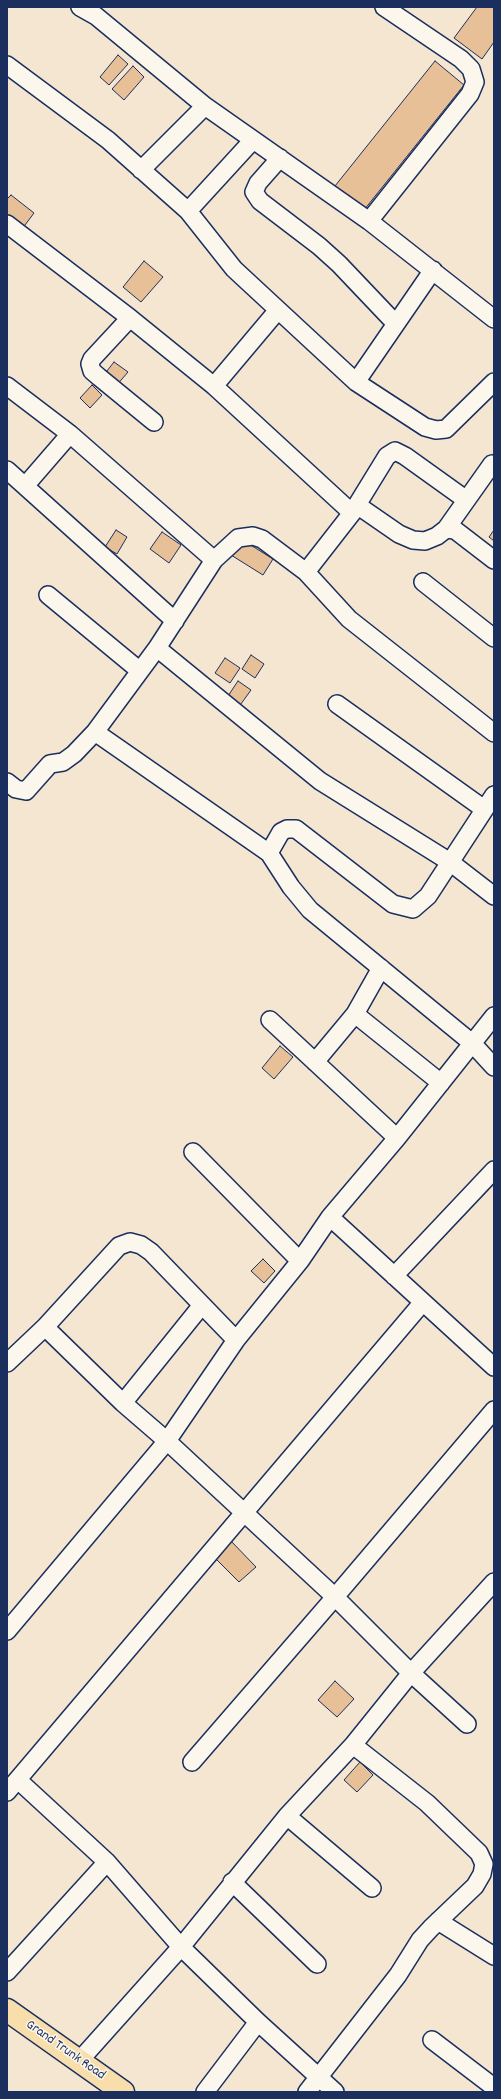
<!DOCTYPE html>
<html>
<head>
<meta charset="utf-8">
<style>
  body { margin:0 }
  #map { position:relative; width:501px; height:2099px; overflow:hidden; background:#f5e6d2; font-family:Dekko,sans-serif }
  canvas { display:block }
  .frame { position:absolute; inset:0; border:8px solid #1b2f5e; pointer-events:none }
</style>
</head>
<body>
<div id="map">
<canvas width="501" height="2099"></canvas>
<div class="frame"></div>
</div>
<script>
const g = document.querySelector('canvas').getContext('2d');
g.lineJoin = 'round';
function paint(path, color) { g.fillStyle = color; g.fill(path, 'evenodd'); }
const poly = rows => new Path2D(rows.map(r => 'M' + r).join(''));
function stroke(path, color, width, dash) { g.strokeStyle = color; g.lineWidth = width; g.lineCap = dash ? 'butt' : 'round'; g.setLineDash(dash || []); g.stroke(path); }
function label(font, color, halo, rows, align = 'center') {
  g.font = font + ' Dekko,sans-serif'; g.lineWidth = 3; g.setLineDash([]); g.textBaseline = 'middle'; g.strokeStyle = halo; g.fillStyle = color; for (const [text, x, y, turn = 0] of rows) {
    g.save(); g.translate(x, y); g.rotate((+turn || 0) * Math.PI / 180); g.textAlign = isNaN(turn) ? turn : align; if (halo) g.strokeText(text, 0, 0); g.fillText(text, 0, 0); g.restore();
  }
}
const building = poly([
  [477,7,494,7,494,42,482,59,454,38,477,7],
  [118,55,128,64,109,85,100,77,118,55],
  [435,61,464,85,364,210,335,186,435,61],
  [133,66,144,77,124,100,112,89,133,66],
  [11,195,34,213,22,229,7,217,7,199,11,195],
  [144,261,163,277,141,302,123,287,144,261],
  [114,362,128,372,116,386,103,376,114,362],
  [92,385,102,395,90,408,80,398,92,385],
  [116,530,127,537,117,554,105,547,116,530],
  [494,530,494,541,489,537,494,530],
  [162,532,181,545,169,563,150,549,162,532],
  [241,539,273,559,263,575,231,555,241,539],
  [251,655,264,664,255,678,242,669,251,655],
  [225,658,240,668,230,683,215,673,225,658],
  [238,681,251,690,238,708,226,699,238,681],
  [280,1046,293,1057,274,1079,262,1068,280,1046],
  [263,1259,275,1271,264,1283,251,1271,263,1259],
  [230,1540,256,1567,239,1582,213,1556,230,1540],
  [335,1681,354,1699,337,1717,318,1700,335,1681],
  [360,1762,373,1775,357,1792,344,1780,360,1762]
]);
paint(building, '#e7c097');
stroke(building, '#1b2f5e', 1);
const street = poly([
  [80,7,96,16,205,106,369,221,494,319],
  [7,65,108,140,188,211,234,269,356,382,425,427,436,430,446,429,494,382],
  [280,158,258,183,254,192,260,201,319,246,339,264,396,324],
  [141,170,205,106],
  [188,211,253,140],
  [369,221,470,94,475,82,471,69,461,59,384,7],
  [7,224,130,318,214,386,352,513],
  [130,318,92,359,90,364,92,371,99,377,154,422],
  [356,382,433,270],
  [7,386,70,434,214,560],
  [214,386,278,310],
  [7,470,175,621],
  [25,486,70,434],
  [357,505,399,534,413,540,425,541,437,536,446,529,455,530,494,560],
  [446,529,492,464],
  [306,572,349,619,494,733],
  [423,582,494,638],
  [48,595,140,671],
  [157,648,320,781,450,862,494,896],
  [337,704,484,809],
  [95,732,269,853,291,887,310,910,472,1043,494,1067],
  [7,782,16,789,26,791,50,764,63,762,74,754,95,732,157,648,214,560,238,538,253,536,262,539,306,572,352,513,387,456,395,451,405,456,465,499],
  [269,853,281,832,287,829,296,829,393,904,413,909,428,896,494,795],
  [355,1014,441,1083],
  [270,1020,397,1138],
  [315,1062,355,1014,381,968],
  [193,1152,300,1261],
  [330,1217,494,1367],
  [394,1276,494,1170],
  [45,1327,123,1403,167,1441,335,1597,411,1673,467,1724],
  [7,1363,45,1327,119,1246,130,1242,141,1245,151,1252,236,1340],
  [123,1403,202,1305],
  [7,1631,167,1441,236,1340,300,1261,330,1217,397,1138,494,1016],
  [192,1762,335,1597,494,1410],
  [18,1780,107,1862,181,1947,258,2022,335,2092],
  [7,1792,423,1302],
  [287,1816,372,1888],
  [232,1882,317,1964],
  [438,1921,494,1956],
  [7,1972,107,1862],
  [432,2040,491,2085],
  [80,2060,181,1947,287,1816,353,1745,411,1673,494,1582],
  [205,2092,258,2022],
  [307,2092,398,1975,420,1940,431,1928,475,1886,482,1874,484,1864,479,1853,427,1803,353,1745]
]);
const primary = poly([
  [7,2010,123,2092]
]);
stroke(street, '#1b2f5e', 20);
stroke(primary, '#1b2f5e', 25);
stroke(street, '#fbf7ec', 17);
stroke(primary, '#f8deab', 22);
label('14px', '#1b2f5e', '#fbf7ec', [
  ["Grand Trunk Road",65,2051,35]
]);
</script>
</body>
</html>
